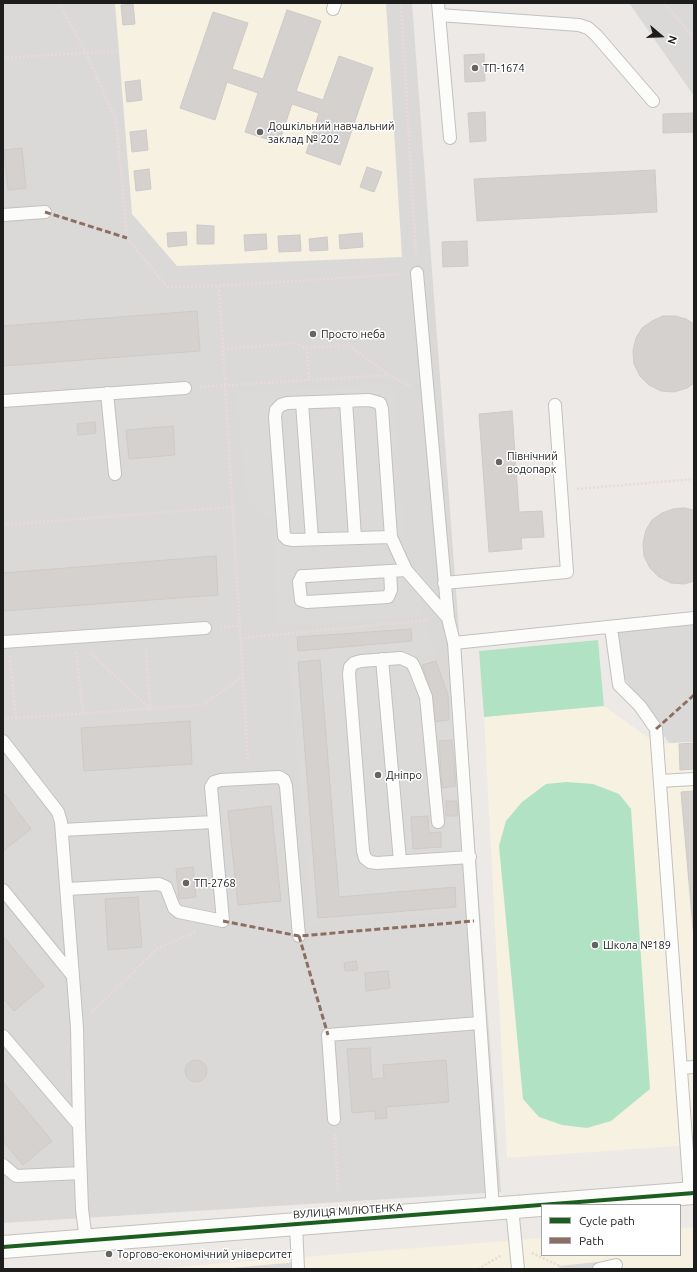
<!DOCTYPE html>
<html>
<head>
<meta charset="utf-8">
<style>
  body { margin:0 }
  #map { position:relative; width:697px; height:1272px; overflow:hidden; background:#ece9e6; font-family:Ubuntu,sans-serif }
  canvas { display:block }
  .frame { position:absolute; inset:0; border:4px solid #1d1d1d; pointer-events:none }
  .legend { position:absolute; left:541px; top:1204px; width:140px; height:52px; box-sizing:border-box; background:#fff; border:1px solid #a5a5a5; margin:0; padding:5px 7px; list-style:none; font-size:12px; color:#1d1d1d }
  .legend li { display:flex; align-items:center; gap:8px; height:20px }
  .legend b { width:20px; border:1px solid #a5a5a5 }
  .north { position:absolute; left:641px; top:16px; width:40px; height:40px; -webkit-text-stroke:3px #fff; paint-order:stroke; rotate:109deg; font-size:11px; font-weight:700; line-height:16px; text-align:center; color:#1d1d1d }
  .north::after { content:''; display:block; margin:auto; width:14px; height:18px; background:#1d1d1d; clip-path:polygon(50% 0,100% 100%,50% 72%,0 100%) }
</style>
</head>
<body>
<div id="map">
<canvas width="697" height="1272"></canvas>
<div class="frame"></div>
<ul class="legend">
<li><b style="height:5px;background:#1b5e20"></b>Cycle path</li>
<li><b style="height:5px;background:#8d6e63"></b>Path</li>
</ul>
<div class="north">N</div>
</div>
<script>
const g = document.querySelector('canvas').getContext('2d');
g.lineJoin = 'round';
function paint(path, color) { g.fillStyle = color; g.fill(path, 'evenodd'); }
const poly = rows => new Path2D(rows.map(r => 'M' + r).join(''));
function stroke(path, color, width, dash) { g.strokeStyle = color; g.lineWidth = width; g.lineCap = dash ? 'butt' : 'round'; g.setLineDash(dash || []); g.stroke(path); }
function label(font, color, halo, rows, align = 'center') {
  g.font = font + ' Ubuntu,sans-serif'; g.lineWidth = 3; g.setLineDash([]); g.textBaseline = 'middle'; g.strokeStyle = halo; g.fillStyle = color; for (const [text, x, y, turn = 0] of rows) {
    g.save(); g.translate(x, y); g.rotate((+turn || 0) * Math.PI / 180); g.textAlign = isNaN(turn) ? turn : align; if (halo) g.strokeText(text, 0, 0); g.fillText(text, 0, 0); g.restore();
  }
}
paint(poly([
  [3,3,412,3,501,1192,3,1223],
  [629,3,694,3,694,96],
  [694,614,694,742,669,743,625,679,614,623]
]), '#dbd9d8');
paint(poly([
  [115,3,386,3,402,257,177,266,132,214],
  [598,640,604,706,657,744,694,742,694,1145,507,1158,484,717,479,651],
  [694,1227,694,1269,149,1269,542,1238,542,1255,680,1255,680,1228]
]), '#f6f1e1');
paint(poly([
  [598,640,604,706,484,717,479,651],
  [567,782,593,784,619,794,631,809,650,1089,611,1121,587,1128,562,1125,539,1117,523,1099,499,846,506,821,522,802,546,784]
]), '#b2e2c4');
paint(poly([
  [393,384,406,570,420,591,422,616,277,626,273,521,248,504,236,394],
  [425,624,451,693,467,912,311,922,287,638],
  [298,1262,298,1269,221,1269],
  [597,1262,598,1269,560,1269,559,1266]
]), '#dcdad9');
const building = poly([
  [133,4,135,24,123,25,121,5,133,4],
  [287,10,321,21,296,91,323,100,339,56,373,68,340,165,306,153,319,113,292,104,279,143,245,132,258,93,227,82,215,120,180,108,213,12,248,23,232,69,263,79,287,10],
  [484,54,485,81,465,82,464,55,484,54],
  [140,80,142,100,127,102,125,82,140,80],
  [485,112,486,141,470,142,468,113,485,112],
  [694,113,694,132,663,133,663,114,694,113],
  [146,130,148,150,132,152,130,132,146,130],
  [22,148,26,188,8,190,4,150,22,148],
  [367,167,382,172,374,192,360,187,367,167],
  [149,169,151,189,136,191,134,171,149,169],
  [655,170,657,212,477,221,474,179,655,170],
  [197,225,214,226,214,244,197,244,197,225],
  [186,232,187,245,168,247,167,233,186,232],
  [362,233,363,247,340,249,339,235,362,233],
  [266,234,267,249,245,251,244,235,266,234],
  [300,235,301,251,279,252,278,236,300,235],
  [327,237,328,250,310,251,309,239,327,237],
  [467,241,468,266,443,267,442,242,467,241],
  [197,311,200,351,3,366,3,326,197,311],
  [663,316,675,316,686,319,694,324,694,383,687,388,674,392,661,391,649,385,640,376,634,364,633,351,636,338,642,328,652,321,663,316],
  [512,411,519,512,542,511,544,537,521,538,522,549,489,552,479,414,512,411],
  [95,422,96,433,78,435,77,424,95,422],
  [173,426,175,455,129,459,126,430,173,426],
  [684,508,694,510,694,581,684,584,671,583,659,577,650,568,644,556,643,543,646,530,652,520,662,513,673,509,684,508],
  [216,556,218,595,3,611,3,573,216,556],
  [411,629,412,641,298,651,297,637,411,629],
  [320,660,339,897,455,887,456,907,318,918,298,662,320,660],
  [436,661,448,695,449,720,434,722,432,695,422,665,436,661],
  [190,721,192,764,84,771,81,728,190,721],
  [452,740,456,786,442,788,439,741,452,740],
  [694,743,694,769,680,770,679,744,694,743],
  [694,791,694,939,681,792,694,791],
  [3,792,31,829,3,851,3,792],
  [446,801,457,801,458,816,446,816,446,801],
  [271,806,281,901,238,905,228,811,271,806],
  [428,816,429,833,441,832,441,847,413,849,411,817,428,816],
  [193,867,196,897,179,899,176,869,193,867],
  [138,897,142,947,108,950,105,899,138,897],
  [3,936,44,986,14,1011,3,998,3,936],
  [356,961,358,970,345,971,344,963,356,961],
  [388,971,390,988,366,991,365,973,388,971],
  [370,1048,372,1079,384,1078,383,1065,446,1060,449,1102,386,1107,387,1118,375,1119,375,1111,352,1113,347,1049,370,1048],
  '185 1071a11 11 0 1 1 22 0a11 11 0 1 1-22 0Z',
  [3,1082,52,1141,23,1165,3,1141,3,1082]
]);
paint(building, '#d4d1cf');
stroke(building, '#cfcac7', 1);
const service = poly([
  [438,3,450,138],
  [333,9,335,3],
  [439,15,579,25,588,28,596,35,653,101],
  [3,215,45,212],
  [417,273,448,618,454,643,493,1209],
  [107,393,115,474],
  [3,401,185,388],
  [346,401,355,538],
  [302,403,312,539],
  [391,537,382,409,380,403,369,400,287,403,281,405,276,410,275,417,284,536,287,539,293,540,391,537,406,570,448,618],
  [390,571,391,590,388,597,307,602,301,600,299,582,302,576,306,576,406,570],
  [444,583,567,572,555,405],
  [611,628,619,685,640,706,656,729,690,1193],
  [3,642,205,628],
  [454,643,694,618],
  [382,659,400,861],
  [3,741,58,812,61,822,77,1028,79,1125,82,1209,86,1240],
  [660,781,694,779],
  [438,822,426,697,415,669,412,663,401,658,361,661,354,663,350,667,349,674,363,851,365,858,370,862,377,863,470,857],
  [62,830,213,822],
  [67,889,159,884,166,887,174,908,179,912,223,921,211,787,214,782,221,780,279,777,284,780,286,786,299,936],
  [3,890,73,976],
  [3,1036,79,1125],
  [681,1068,694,1067],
  [334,1119,328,1035,480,1023],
  [3,1165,16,1176,81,1173],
  [512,1207,518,1269],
  [296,1224,298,1269],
  [599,1269,616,1265]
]);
const tertiary = poly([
  [3,1247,694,1193]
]);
stroke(service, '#c3c1c0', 14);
stroke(tertiary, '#c3c1c0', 24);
stroke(poly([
  [59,3,86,53,116,120,127,238,167,287,219,286,248,762],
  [401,3,416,257],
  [664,3,694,38],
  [3,58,118,51],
  [219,286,402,274],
  [307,348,309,379],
  [223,349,295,343,307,348,349,345,389,375,411,387],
  [200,387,388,375],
  [577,489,694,479],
  [3,525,232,507],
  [220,627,240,626],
  [240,638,429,620],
  [76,652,83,713],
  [91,653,150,709,146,647],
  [10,656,16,718],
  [3,719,202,705,243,677],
  [91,1013,158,948,196,932],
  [335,1134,338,1191],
  [532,1253,566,1269],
  [478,1269,502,1255]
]), '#ead9da', 2.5, [2, 2]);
stroke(service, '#fcfcfb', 12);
stroke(tertiary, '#fcfcfb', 22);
stroke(poly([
  [45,212,127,238],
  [656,729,694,695],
  [223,921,299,936,474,921],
  [299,936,328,1035]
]), '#8d6e63', 3, [6, 3]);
stroke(poly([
  [3,1247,694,1193]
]), '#1b5e20', 4);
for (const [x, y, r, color] of [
  [475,68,4,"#656463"],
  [260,132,4,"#656463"],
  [313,334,4,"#656463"],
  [499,462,4,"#656463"],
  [378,775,4,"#656463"],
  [186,883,4,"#656463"],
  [595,945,4,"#656463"],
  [109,1254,4,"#656463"]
]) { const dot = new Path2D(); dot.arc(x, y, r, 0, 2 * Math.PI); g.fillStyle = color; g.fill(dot); stroke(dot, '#fff', 1.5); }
label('11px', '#1d1d1d', '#fff', [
  ["ТП-1674",483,68],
  ["Дошкільний навчальний",268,126],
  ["заклад № 202",268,139],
  ["Просто неба",321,334],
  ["Північний",507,456],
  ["водопарк",507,469],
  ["Дніпро",386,775],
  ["ТП-2768",194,883],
  ["Школа №189",603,945],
  ["Торгово-економічний університет",117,1254]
], 'left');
label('11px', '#1d1d1d', '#fff', [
  ["ВУЛИЦЯ МІЛЮТЕНКА",348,1211,-4]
]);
</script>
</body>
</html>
